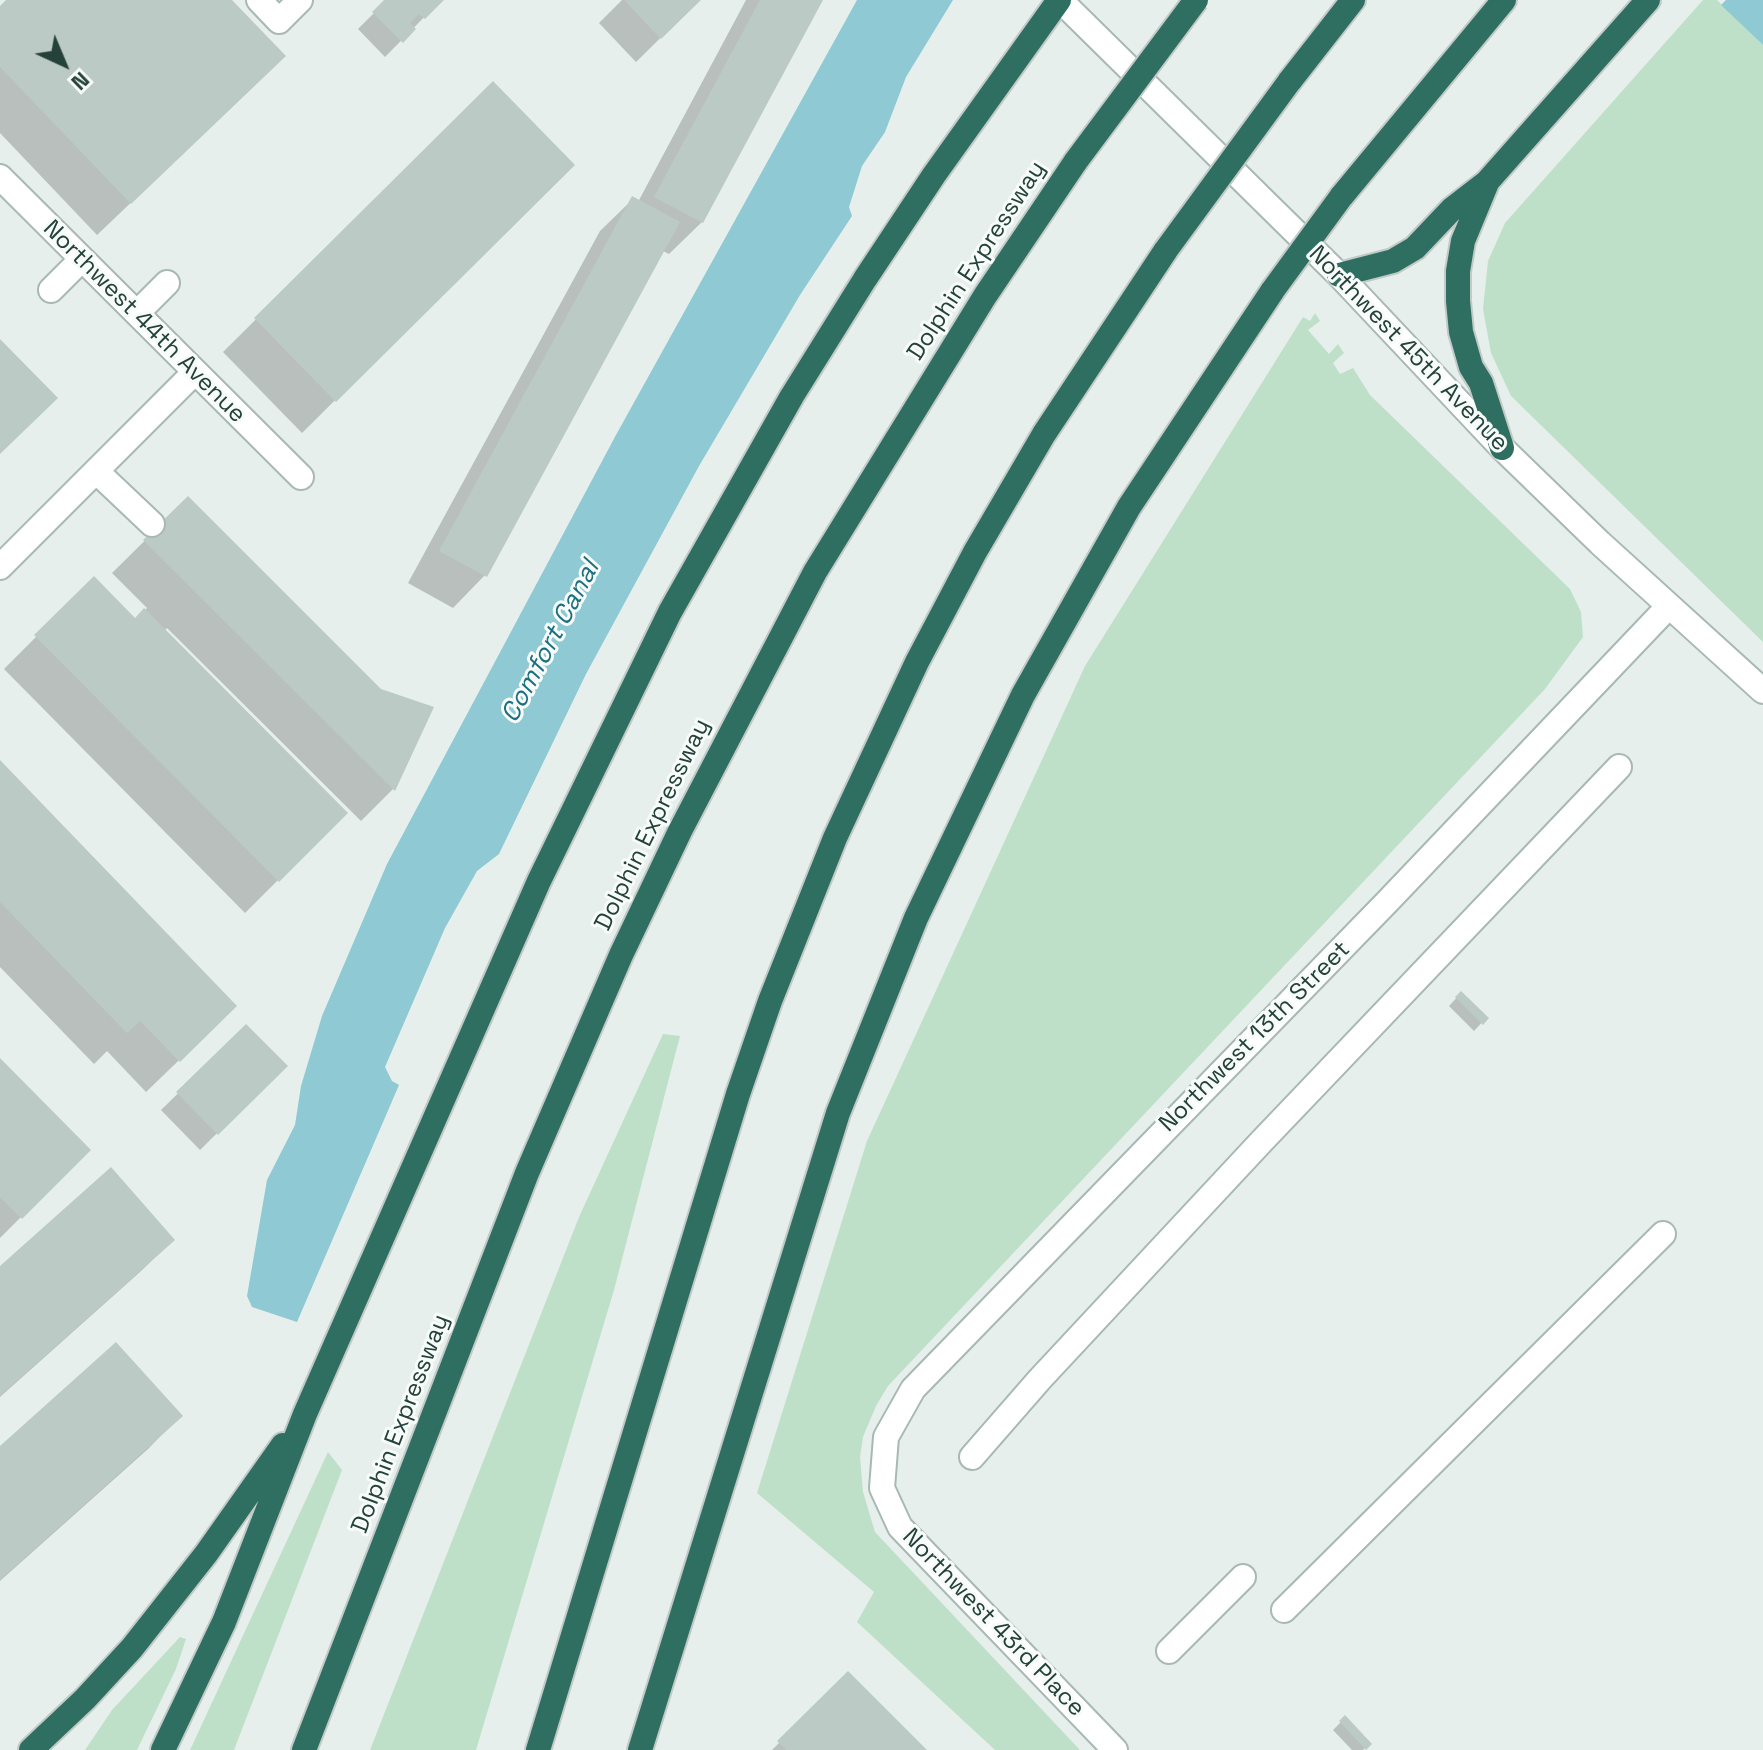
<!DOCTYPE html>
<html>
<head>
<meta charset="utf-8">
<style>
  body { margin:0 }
  #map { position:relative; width:1763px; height:1750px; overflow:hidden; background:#e6efeb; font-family:"Space Grotesk",sans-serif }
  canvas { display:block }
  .north { position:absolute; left:24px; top:24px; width:80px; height:80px; -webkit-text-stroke:6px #f7fbf9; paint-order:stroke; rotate:136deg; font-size:22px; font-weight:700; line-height:32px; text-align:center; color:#24423a }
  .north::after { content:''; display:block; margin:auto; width:28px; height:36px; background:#24423a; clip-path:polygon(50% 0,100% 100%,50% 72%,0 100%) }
</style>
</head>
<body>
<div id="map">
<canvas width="1763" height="1750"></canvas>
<div class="north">N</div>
</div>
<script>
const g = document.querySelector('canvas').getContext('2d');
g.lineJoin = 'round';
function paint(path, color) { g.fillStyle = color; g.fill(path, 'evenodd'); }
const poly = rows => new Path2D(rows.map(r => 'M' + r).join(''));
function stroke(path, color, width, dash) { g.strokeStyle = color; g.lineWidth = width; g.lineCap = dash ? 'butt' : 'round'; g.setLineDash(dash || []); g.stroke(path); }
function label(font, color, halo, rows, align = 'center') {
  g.font = font + ' "Space Grotesk",sans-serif'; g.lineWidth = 6; g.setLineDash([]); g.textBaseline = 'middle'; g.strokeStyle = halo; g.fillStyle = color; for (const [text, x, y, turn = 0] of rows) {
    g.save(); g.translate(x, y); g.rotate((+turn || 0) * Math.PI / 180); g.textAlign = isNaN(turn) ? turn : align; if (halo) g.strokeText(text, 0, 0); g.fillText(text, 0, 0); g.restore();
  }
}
paint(poly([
  [1703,0,1717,0,1763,45,1763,642,1511,396,1491,353,1483,309,1488,261,1505,223],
  [1315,313,1320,321,1308,330,1329,354,1338,344,1344,353,1333,363,1340,374,1353,368,1370,395,1570,589,1581,612,1583,637,1545,689,888,1386,876,1406,863,1437,860,1457,863,1492,875,1532,1080,1750,995,1750,857,1622,874,1592,757,1493,867,1141,1085,666,1303,317,1310,321],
  [663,1034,680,1036,614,1290,476,1750,370,1750,579,1217],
  [328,1452,342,1470,234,1750,190,1750],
  [180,1637,186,1639,176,1669,137,1750,85,1750,112,1710]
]), '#bfe0c8');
paint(poly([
  [857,0,953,0,906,77,885,132,862,166,849,207,852,216,800,295,699,466,586,674,499,854,477,871,445,928,385,1067,392,1081,399,1085,297,1322,252,1307,247,1296,267,1180,295,1125,301,1086,322,1016,387,864,616,435],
  [1726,0,1763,0,1763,45,1721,5]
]), '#8ec9d4');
paint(poly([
  [9,0,229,0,251,88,97,235,0,133,0,9],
  [387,0,441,0,385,57,358,29],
  [622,0,699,0,636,62,599,23],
  [746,0,821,0,702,222,669,254,663,251,485,575,453,608,408,583,600,231,633,199,638,202],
  [493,84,572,165,302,433,223,352],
  [188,498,380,690,431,708,393,789,361,821,167,628,164,631,345,813,245,913,4,669,94,579,135,620,147,608,112,573],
  [0,763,202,1038,146,1092,107,1051,94,1064,0,967],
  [1461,993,1486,1018,1474,1031,1449,1006],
  [246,1027,285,1066,200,1150,161,1110],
  [0,1061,88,1150,0,1238],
  [173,1240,140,1272,0,1397,0,1268],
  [180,1416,148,1449,0,1581,0,1448],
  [816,1706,924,1750,772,1750],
  [1345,1718,1369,1744,1363,1750,1352,1750,1333,1730]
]), '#0003');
paint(poly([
  [6,0,232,0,286,56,131,204,0,67,0,6],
  [384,0,444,0,425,19,419,14,410,23,416,29,403,43,372,12],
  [624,0,701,0,661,39],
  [760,0,823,0,703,223,654,197],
  [493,81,575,165,336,402,254,318],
  [632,196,680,222,487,577,439,551],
  [0,339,58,398,0,454],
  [188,496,381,689,434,707,395,791,143,540],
  [94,576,135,618,144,608,348,813,279,882,34,635],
  [0,760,237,1006,180,1062,140,1021,127,1033,0,902],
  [1461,991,1489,1018,1483,1025,1455,997],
  [246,1024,288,1066,218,1135,176,1092],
  [0,1058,91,1150,22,1219,0,1197],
  [111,1167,175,1240,0,1396,0,1266],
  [116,1342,183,1416,0,1580,0,1446],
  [848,1671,927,1750,786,1750,777,1741],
  [1345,1715,1372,1744,1366,1750,1339,1721]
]), '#bbcac4');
const minor = poly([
  [259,0,279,21,300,0],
  [1060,0,1339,275,1502,448,1600,543,1763,691],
  [0,177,301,477],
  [51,290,82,259],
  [137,313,167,283],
  [96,471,152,524],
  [0,567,195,372],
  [972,1457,1040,1379,1261,1142,1619,767],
  [1284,1610,1663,1234],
  [1169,1651,1243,1577],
  [1115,1750,900,1527,882,1488,886,1437,913,1389,1388,901,1669,606]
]);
const highway = poly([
  [1289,82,1353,0],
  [1487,183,1463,241,1458,271,1458,301,1461,332,1471,367,1481,383,1502,448],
  [1341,197,1504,0],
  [1339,275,1393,261,1415,248,1452,209,1487,182,1648,0],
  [31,1750,85,1699,132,1648,206,1554,283,1445],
  [163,1750,224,1622,305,1414,539,881,670,612,792,396,865,279,934,175,1059,0],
  [304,1750,527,1173,621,955,680,831,815,572,985,296,1076,161],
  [538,1750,738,1094,770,1001,835,838,917,662,975,552,1044,434,1166,250],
  [640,1750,838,1113,916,918,1023,695,1129,507,1273,290]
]);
stroke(minor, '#a8b8b2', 28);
stroke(highway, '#c2cac8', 28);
stroke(minor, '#fff', 24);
stroke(highway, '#2f6f62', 24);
const highwayBridge = poly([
  [1076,161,1196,0],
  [1166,250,1289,82],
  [1273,290,1341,197]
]);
stroke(highwayBridge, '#c2cac8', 28, []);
stroke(highwayBridge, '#2f6f62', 24);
label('24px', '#24423a', '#f7fbf9', [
  ["Dolphin Expressway",977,261,-57],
  ["Northwest 44th Avenue",144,322,45],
  ["Northwest 45th Avenue",1408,349,46],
  ["Dolphin Expressway",653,825,-64],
  ["Northwest 13th Street",1255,1037,-45],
  ["Dolphin Expressway",401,1424,-69],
  ["Northwest 43rd Place",993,1623,46]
]);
label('italic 26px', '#1c6f80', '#f7fbf9', [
  ["Comfort Canal",551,642,-62]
]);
</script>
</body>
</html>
